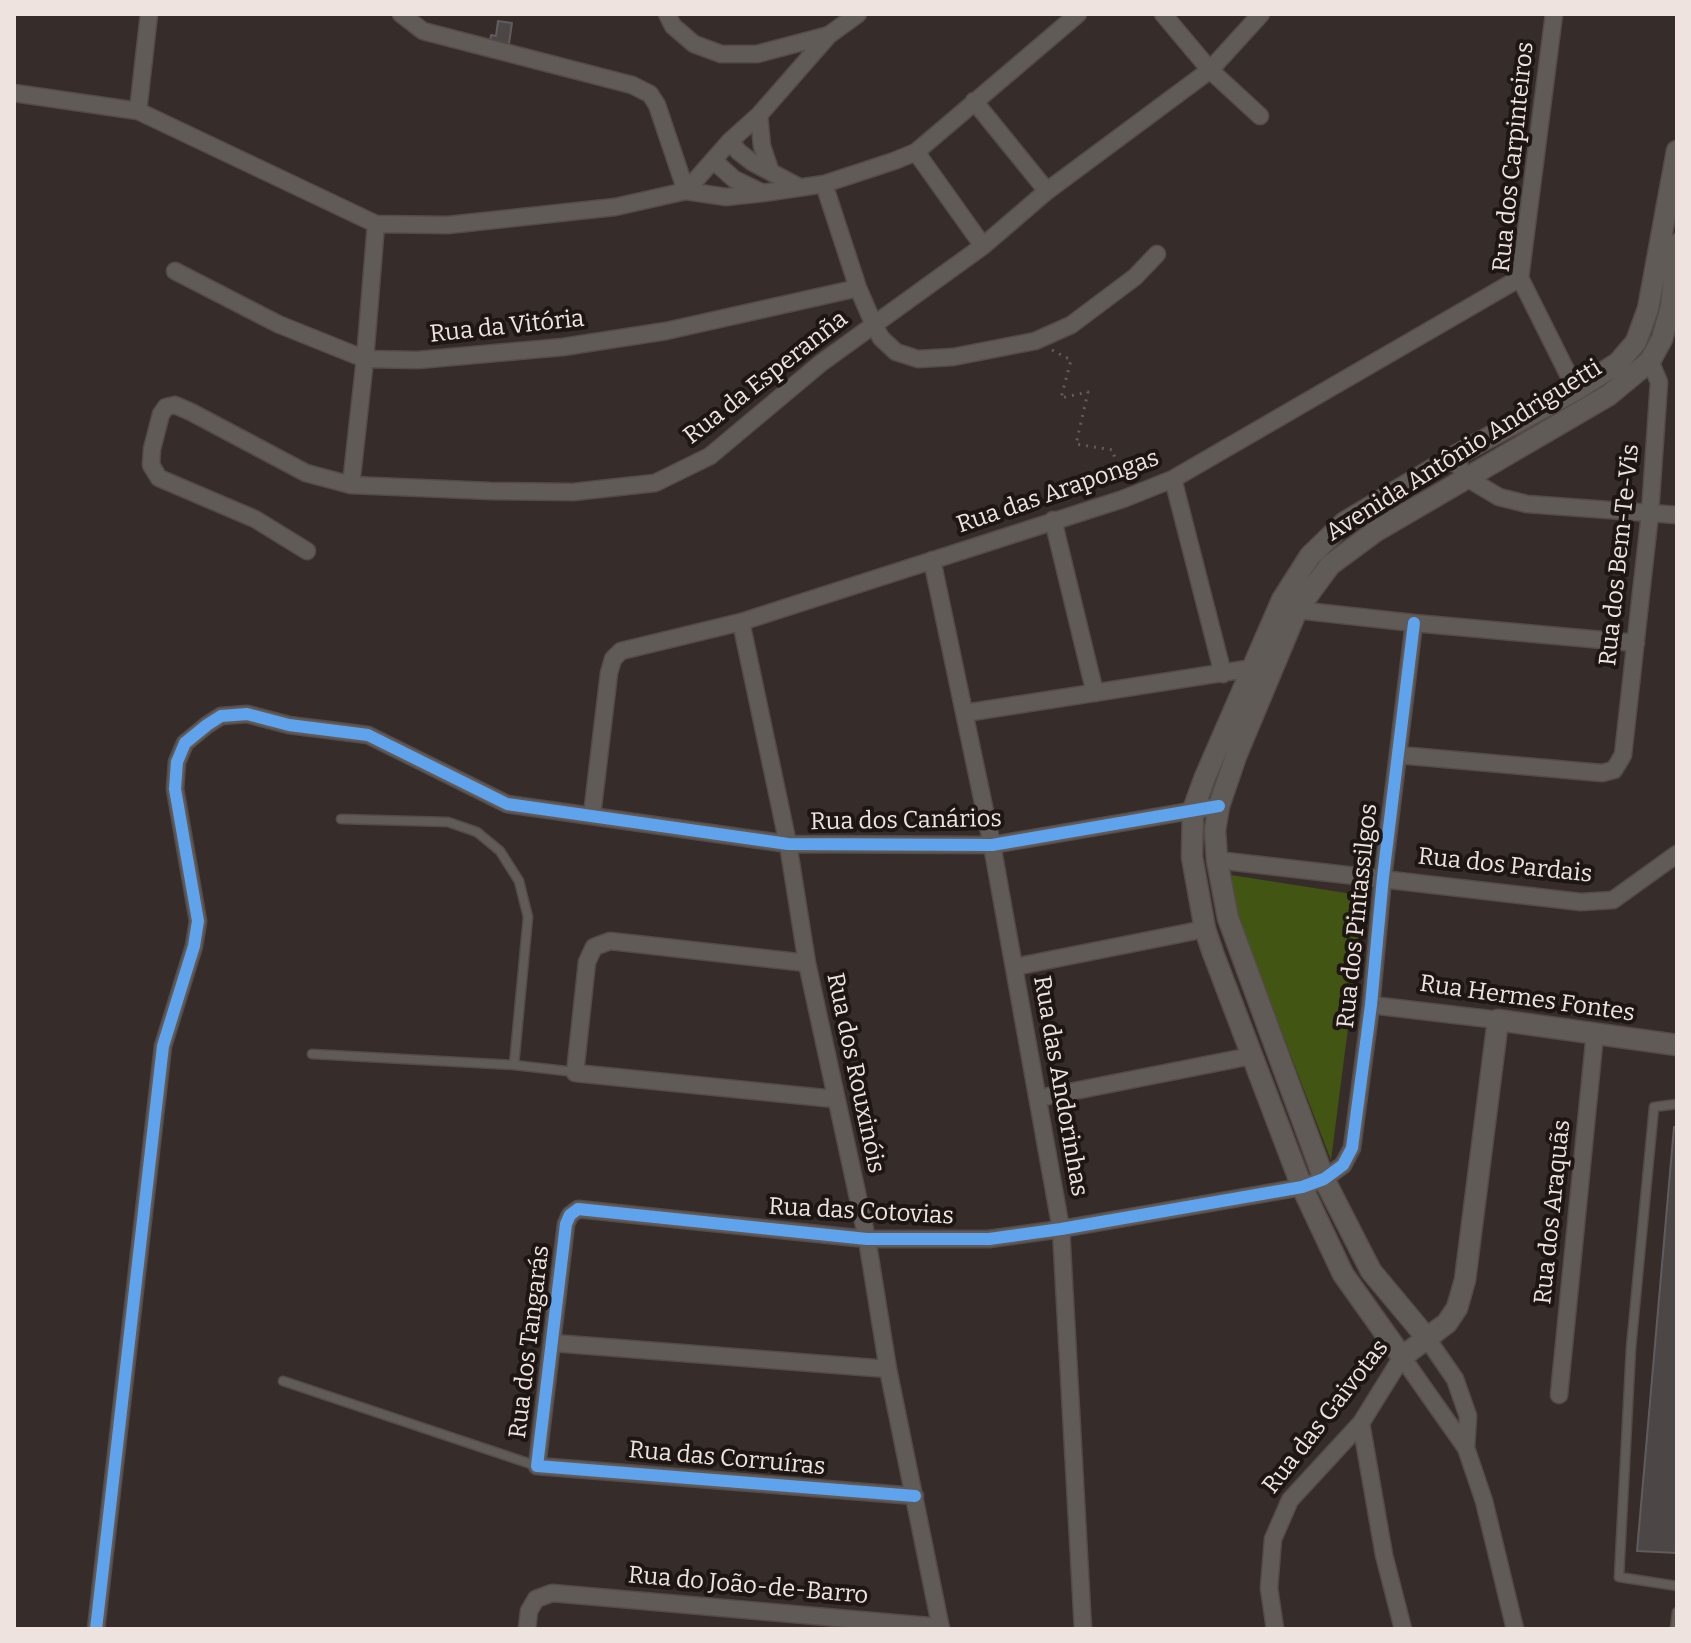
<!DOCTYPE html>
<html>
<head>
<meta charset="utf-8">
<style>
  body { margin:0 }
  #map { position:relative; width:1691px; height:1643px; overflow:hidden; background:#362d2a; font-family:Bitter,serif }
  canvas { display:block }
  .frame { position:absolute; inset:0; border:16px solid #efe3df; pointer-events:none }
</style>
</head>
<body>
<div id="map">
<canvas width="1691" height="1643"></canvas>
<div class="frame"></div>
</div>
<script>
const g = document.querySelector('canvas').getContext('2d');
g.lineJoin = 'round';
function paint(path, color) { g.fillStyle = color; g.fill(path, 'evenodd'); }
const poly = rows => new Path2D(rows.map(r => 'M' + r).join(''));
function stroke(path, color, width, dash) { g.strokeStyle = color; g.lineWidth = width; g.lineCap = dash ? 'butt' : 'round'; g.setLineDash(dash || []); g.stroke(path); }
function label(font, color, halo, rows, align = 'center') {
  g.font = font + ' Bitter,serif'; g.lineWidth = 8; g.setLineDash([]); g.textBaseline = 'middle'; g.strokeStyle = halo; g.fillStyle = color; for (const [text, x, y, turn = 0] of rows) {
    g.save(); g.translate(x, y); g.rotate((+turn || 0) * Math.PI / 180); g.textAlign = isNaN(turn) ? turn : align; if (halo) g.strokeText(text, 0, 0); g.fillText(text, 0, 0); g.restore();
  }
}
paint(poly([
  [1231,875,1365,896,1331,1160,1232,902]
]), '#425512');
const building = poly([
  [498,21,512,23,508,50,489,47,491,35,496,36,498,21],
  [1674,1127,1677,1127,1677,1553,1637,1551,1674,1127]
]);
paint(building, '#4c4647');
stroke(building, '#605b5d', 2);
const service = poly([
  [341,819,448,822,477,832,500,851,519,881,528,917,514,1065],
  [312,1054,514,1065,575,1072],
  [1677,1104,1654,1107,1631,1348,1619,1577,1677,1586],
  [283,1381,537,1466],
  [1675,1629,1677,1612]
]);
const minor = poly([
  [401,14,423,31,632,85,650,94,657,105,686,191],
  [667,14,673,26,694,44,721,54,757,54,829,35],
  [1163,14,1210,70,1260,116],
  [1554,14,1520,278,1576,390],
  [14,93,138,111,376,224,448,225,615,207,686,191,726,197,763,193],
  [974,101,1047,191],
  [138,111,149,14],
  [759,115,762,146,770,170],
  [730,141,739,152,752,162,799,187],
  [916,152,983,246],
  [713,160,734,179,763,193,824,184,894,161,916,152,1078,14],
  [824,184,858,288,874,325,881,338,896,352,918,359,953,357,1035,341,1071,325,1135,277,1157,254],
  [686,191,730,141,759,115,829,35,858,14],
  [175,271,278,324,365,359,418,360,563,347,666,331,858,288],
  [1453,457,1467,478,1499,497,1527,504,1677,515],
  [1173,479,1223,674],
  [351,485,365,359,376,224],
  [1053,520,1095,693],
  [307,551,255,519,159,478,151,465,152,449,161,414,166,407,175,405,191,412,306,473,351,485,491,491,573,492,655,483,710,456,821,363,983,246,1047,191,1210,70,1261,14],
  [932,560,992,845,1061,1229,1083,1629],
  [1297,610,1414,623,1636,643],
  [741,622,788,844,807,963,867,1239,888,1369,941,1629],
  [965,713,1253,668],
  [1399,755,1602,773,1614,770,1623,755,1650,513,1659,382,1650,361],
  [592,815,609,673,613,659,621,651,741,622,1123,499,1173,479,1520,278],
  [1217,860,1581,902,1613,900,1677,854],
  [807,963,610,941,594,947,587,962,575,1073,835,1099],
  [1014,967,1205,929],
  [1371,1005,1498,1020],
  [1039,1098,1251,1056],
  [1426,1337,1455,1379,1468,1416,1466,1448],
  [553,1343,888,1369],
  [1559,1395,1595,1033],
  [1361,1423,1384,1555,1403,1629],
  [915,1496,537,1466,566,1224,570,1215,578,1209,867,1239,989,1239,1061,1229,1302,1187,1324,1179,1343,1165,1352,1148,1371,1005,1383,877,1414,623],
  [96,1629,163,1046,194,946,198,921,175,789,177,762,185,743,207,725,221,716,247,714,289,725,368,735,507,804,788,844,992,845,1219,806],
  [527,1629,529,1611,536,1599,552,1593,941,1627],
  [1275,1629,1269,1588,1273,1539,1290,1500,1361,1423,1402,1357,1466,1448,1484,1501,1515,1629]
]);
const tertiary = poly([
  [1677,151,1648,309,1636,342,1618,363,1576,390,1453,457,1345,522,1310,556,1282,600,1205,777,1193,810,1192,857,1205,929,1213,953,1302,1187,1343,1274,1402,1357,1447,1323,1457,1308,1465,1280,1498,1020,1677,1045],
  [1426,1337,1371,1271,1324,1179,1228,918,1217,860,1215,830,1219,806,1236,756,1297,610,1330,565,1376,531,1609,395,1650,361,1662,339,1671,307,1677,244]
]);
stroke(service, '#544b48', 11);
stroke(minor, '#544b48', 19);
stroke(tertiary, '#544b48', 23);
stroke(poly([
  [1052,350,1071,360,1061,398,1088,392,1076,444,1113,450,1120,484]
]), '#635d5a', 3, [2, 6]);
stroke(service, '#615b58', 8);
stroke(minor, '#615b58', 16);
stroke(tertiary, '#615b58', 20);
stroke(poly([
  [915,1496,537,1466,566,1224,570,1215,578,1209,867,1239,989,1239,1061,1229,1302,1187,1324,1179,1343,1165,1352,1148,1371,1005,1383,877,1414,623],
  [96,1629,163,1046,194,946,198,921,175,789,177,762,185,743,207,725,221,716,247,714,289,725,368,735,507,804,788,844,992,845,1219,806]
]), '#60a3ed', 12);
label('24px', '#efe3df', '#1d1613', [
  ["Rua dos Carpinteiros",1514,157,-84],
  ["Rua da Vitória",507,327,-6],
  ["Rua da Esperanña",766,378,-38],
  ["Avenida Antônio Andriguetti",1464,451,-32],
  ["Rua das Arapongas",1058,492,-19],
  ["Rua dos Bem-Te-Vis",1620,555,-84],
  ["Rua dos Canários",906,821,-1],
  ["Rua dos Pardais",1505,866,6],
  ["Rua dos Pintassilgos",1358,916,-84],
  ["Rua Hermes Fontes",1527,999,8],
  ["Rua dos Rouxinóis",855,1073,78],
  ["Rua das Andorinhas",1060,1086,80],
  ["Rua das Cotovias",861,1212,3],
  ["Rua dos Araquãs",1553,1212,-84],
  ["Rua dos Tangarás",530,1342,-83],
  ["Rua das Gaivotas",1326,1417,-52],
  ["Rua das Corruíras",727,1459,5],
  ["Rua do João-de-Barro",748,1586,5]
]);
</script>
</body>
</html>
